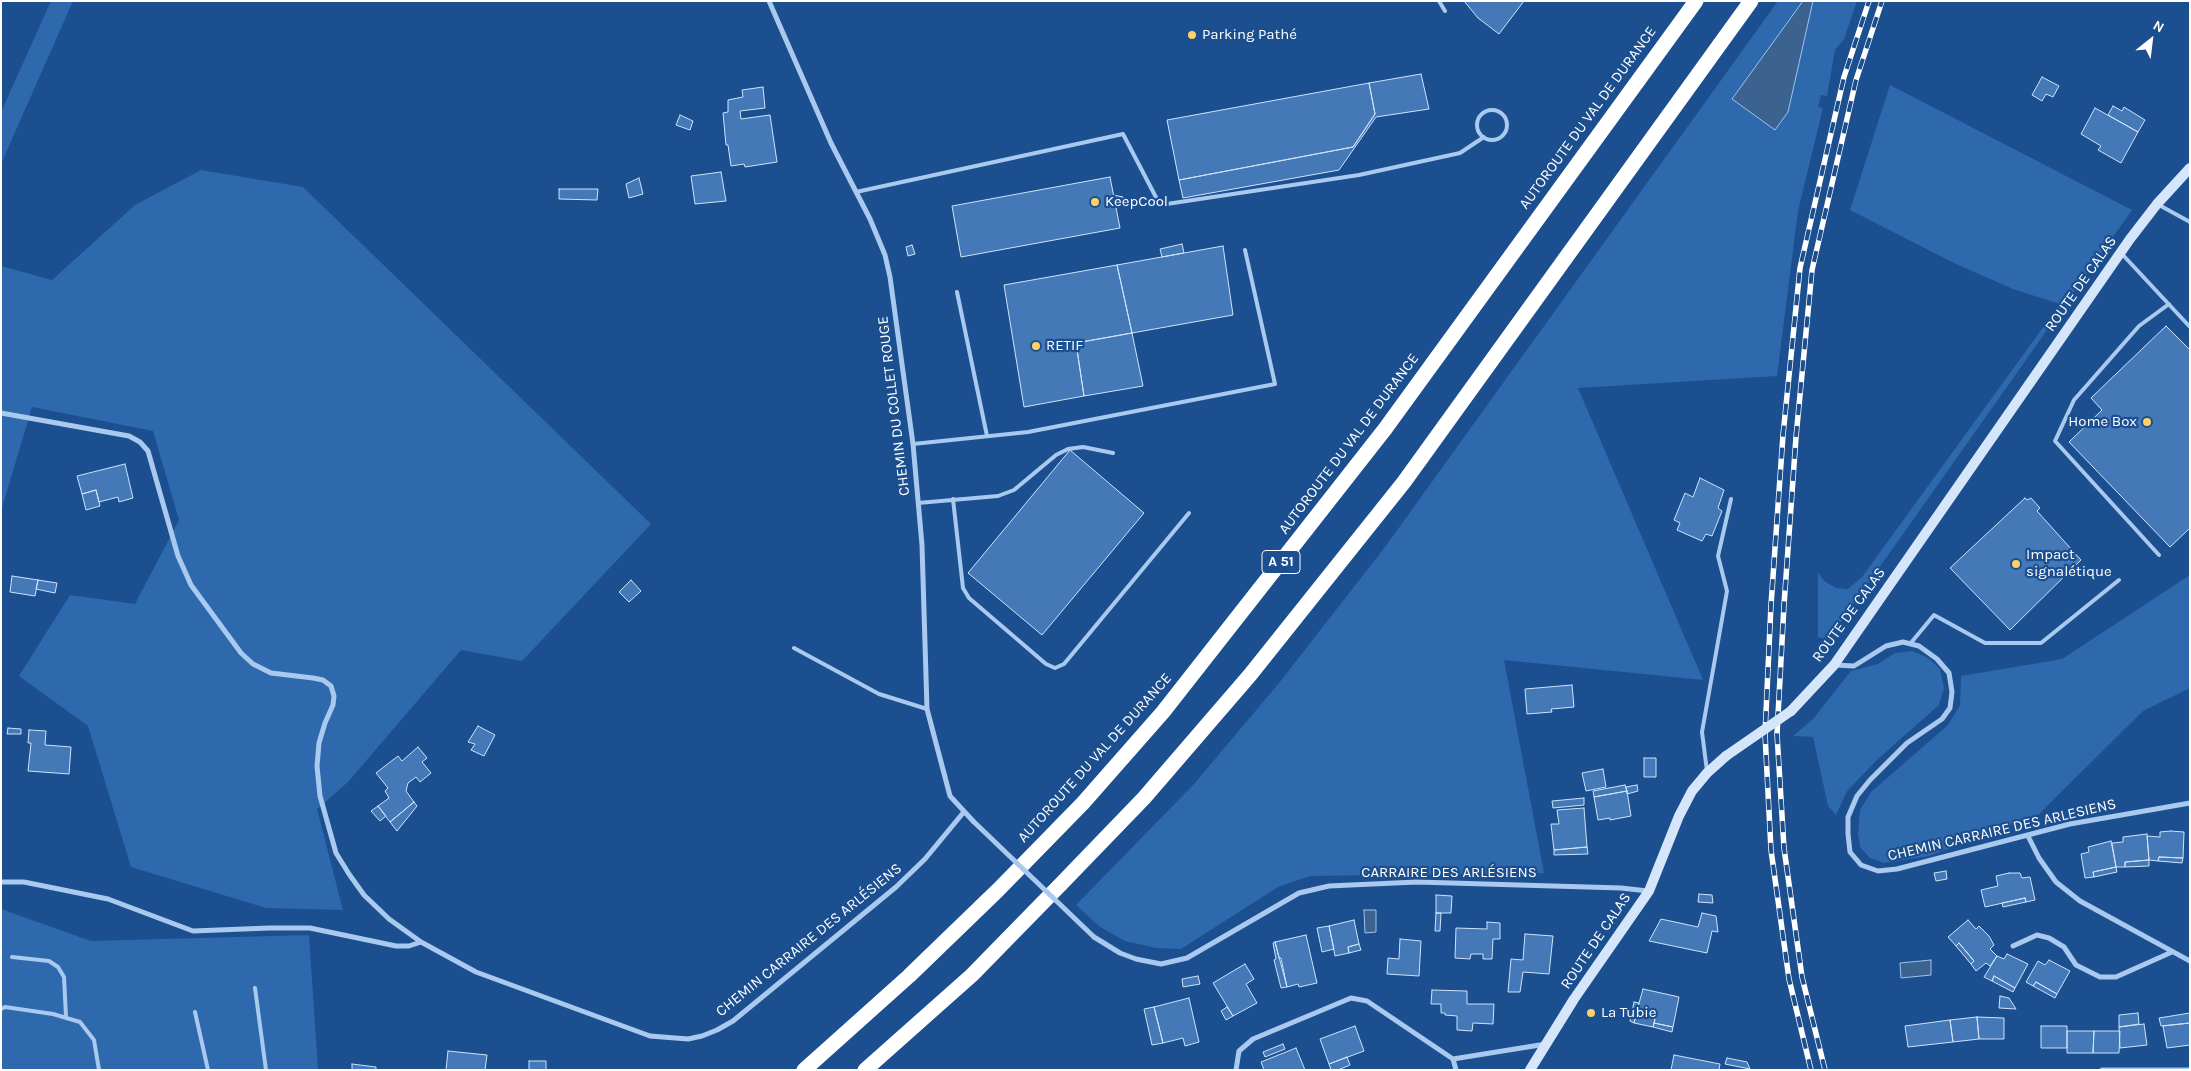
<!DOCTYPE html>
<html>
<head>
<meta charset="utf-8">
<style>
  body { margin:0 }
  #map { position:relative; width:2191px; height:1071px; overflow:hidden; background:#1b4f8f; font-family:Karla,sans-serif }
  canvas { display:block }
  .frame { position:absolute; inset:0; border:2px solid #fff; pointer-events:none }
  .north { position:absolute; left:2126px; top:15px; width:50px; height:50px; -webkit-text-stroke:4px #1b4f8f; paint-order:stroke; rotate:29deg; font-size:14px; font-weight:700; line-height:20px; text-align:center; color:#fff }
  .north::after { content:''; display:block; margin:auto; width:18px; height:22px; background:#fff; clip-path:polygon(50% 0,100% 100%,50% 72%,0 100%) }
</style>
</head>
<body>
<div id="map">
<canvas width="2191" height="1071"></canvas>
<div class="frame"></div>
<div class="north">N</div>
</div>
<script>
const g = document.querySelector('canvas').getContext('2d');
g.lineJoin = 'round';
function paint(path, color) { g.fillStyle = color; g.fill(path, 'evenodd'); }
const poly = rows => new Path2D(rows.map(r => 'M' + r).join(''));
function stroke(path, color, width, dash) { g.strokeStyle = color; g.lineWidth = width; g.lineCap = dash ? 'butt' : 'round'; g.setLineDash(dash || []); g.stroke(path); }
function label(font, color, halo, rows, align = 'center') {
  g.font = font + ' Karla,sans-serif'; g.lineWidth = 4.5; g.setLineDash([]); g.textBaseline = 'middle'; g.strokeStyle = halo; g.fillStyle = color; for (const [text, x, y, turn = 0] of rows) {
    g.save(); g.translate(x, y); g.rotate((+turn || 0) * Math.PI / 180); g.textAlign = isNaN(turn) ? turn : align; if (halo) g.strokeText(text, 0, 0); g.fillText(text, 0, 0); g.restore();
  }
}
paint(poly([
  [51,1,73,1,1,164,1,112],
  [1778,1,1857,1,1844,39,1835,50,1827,96,1821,95,1818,107,1823,108,1798,211,1777,376,1578,388,1703,680,1504,660,1544,873,1310,876,1278,887,1181,949,1156,948,1125,941,1100,927,1076,905,1194,784,1279,683,1385,547],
  [1890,85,2132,210,1828,640,1818,637,1818,572,1824,581,1836,588,1848,589,1862,577,2060,304,2013,289,1956,264,1850,210],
  [201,170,303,187,651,524,522,661,461,650,348,782,317,809,343,910,266,908,131,867,88,726,19,676,70,595,135,604,179,520,153,431,32,407,1,511,1,266,52,280,135,205],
  [2190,575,2190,688,2143,711,2039,814,1929,856,1884,863,1870,858,1860,847,1858,834,1860,810,1871,792,1948,725,1960,705,1961,676,2062,659],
  [1912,651,1928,658,1940,669,1944,688,1939,705,1879,758,1847,791,1836,815,1828,806,1813,737,1793,736,1813,719,1851,671,1878,664,1895,653],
  [1,909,91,941,309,935,318,1070,1,1070]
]), '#2e69ad');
const water = poly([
  [1803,1,1813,1,1788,112,1775,130,1732,99,1803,1],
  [1364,910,1376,910,1376,932,1365,933,1364,910],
  [1931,960,1931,975,1901,978,1900,963,1931,960]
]);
paint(water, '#3c6290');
stroke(water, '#9cc4f0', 1);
const building = poly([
  [1464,1,1524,1,1499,34,1478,18,1464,1],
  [1421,74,1429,109,1376,117,1339,170,1183,198,1179,180,1353,147,1375,114,1369,83,1421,74],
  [2042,77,2059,86,2053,97,2046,94,2042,101,2032,95,2042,77],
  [1369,83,1375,114,1353,147,1179,180,1167,120,1369,83],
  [763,87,765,108,740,111,741,119,770,115,777,162,745,167,744,164,731,166,728,145,726,145,723,113,728,112,728,100,743,97,742,90,763,87],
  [2113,106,2122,111,2124,107,2145,120,2138,132,2108,115,2113,106],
  [2095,108,2138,132,2121,163,2098,150,2101,146,2081,134,2095,108],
  [680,115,693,121,690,130,676,125,680,115],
  [721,172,726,201,695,204,691,176,721,172],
  [1110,177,1120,228,961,257,952,206,1110,177],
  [639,178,643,194,629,198,626,184,639,178],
  [559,189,598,189,597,200,559,199,559,189],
  [1113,195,1123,197,1124,204,1116,208,1113,195],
  [1182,244,1184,253,1162,257,1160,249,1182,244],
  [912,245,915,254,908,256,906,247,912,245],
  [1223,246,1233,315,1132,333,1117,265,1223,246],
  [1117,265,1132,333,1076,343,1084,396,1024,407,1004,285,1117,265],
  [2166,326,2190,350,2190,528,2170,547,2069,442,2102,410,2091,398,2166,326],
  [1132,333,1143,386,1084,396,1076,343,1132,333],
  [1070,450,1144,513,1042,635,968,573,1070,450],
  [125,464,133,498,119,502,118,497,99,502,96,490,82,494,77,476,125,464],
  [1700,478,1724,490,1718,508,1722,511,1712,536,1706,534,1702,541,1677,530,1680,523,1674,520,1685,493,1693,497,1700,478],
  [96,490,100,506,86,510,82,494,96,490],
  [2025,498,2027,500,2031,498,2040,508,2037,511,2081,560,2010,630,1950,568,2025,498],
  [12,576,38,580,35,596,10,592,12,576],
  [38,580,57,583,55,593,36,589,38,580],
  [631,580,641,591,629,602,619,592,631,580],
  [1572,685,1574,707,1551,709,1552,712,1527,714,1525,689,1572,685],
  [478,726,495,735,484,756,471,750,475,744,468,742,478,726],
  [8,728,21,729,21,734,7,734,8,728],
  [29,730,46,731,45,745,71,747,69,774,28,771,31,743,28,743,29,730],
  [418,747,427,758,422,762,431,773,420,782,416,777,408,783,406,791,414,802,390,822,378,806,389,798,385,791,388,788,376,773,398,756,402,761,418,747],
  [1644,758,1656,758,1656,777,1644,777,1644,758],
  [1603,769,1606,787,1586,791,1582,773,1603,769],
  [1625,785,1627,791,1594,797,1593,791,1625,785],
  [1637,785,1638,791,1627,794,1626,787,1637,785],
  [1627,791,1631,816,1610,820,1610,818,1598,820,1594,797,1627,791],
  [1584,798,1584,805,1553,808,1552,801,1584,798],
  [414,802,417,806,397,831,390,822,414,802],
  [378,806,386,816,380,821,371,811,378,806],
  [1584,808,1587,847,1554,850,1551,824,1559,824,1557,810,1584,808],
  [2171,831,2184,832,2183,858,2159,857,2158,861,2149,860,2147,836,2160,837,2160,832,2171,831],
  [2147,834,2149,860,2125,862,2125,867,2116,867,2112,843,2123,842,2123,837,2147,834],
  [2111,841,2116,867,2093,872,2094,877,2085,878,2081,854,2089,852,2088,847,2111,841],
  [1587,847,1588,854,1554,855,1554,850,1587,847],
  [2159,857,2183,858,2182,863,2158,861,2159,857],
  [2149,860,2149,866,2125,867,2125,862,2149,860],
  [2116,867,2117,872,2094,877,2093,872,2116,867],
  [1946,871,1947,879,1936,881,1934,873,1946,871],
  [2009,873,2020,873,2022,878,2030,877,2035,900,2026,902,2025,898,1985,907,1981,890,1998,886,1996,876,2009,873],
  [1699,894,1712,895,1713,903,1698,902,1699,894],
  [1436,895,1452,896,1451,913,1436,913,1436,895],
  [2025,898,2026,902,2003,907,2002,903,2025,898],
  [1436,913,1441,913,1440,931,1435,931,1436,913],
  [1702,913,1716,916,1718,932,1712,931,1707,953,1649,941,1661,919,1698,927,1702,913],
  [1354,920,1359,944,1348,947,1349,953,1335,956,1329,926,1354,920],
  [1968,920,1976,929,1979,926,1989,936,1994,945,1990,949,1997,956,1990,966,1986,963,1976,971,1971,964,1974,961,1959,943,1956,946,1948,937,1968,920],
  [1487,922,1500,923,1500,939,1493,939,1492,959,1483,959,1483,954,1471,954,1470,959,1455,958,1456,928,1487,929,1487,922],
  [1329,926,1334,949,1322,952,1317,928,1329,926],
  [1525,934,1553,936,1549,974,1523,972,1520,992,1508,992,1511,959,1523,960,1525,934],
  [1306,935,1317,983,1299,987,1298,984,1287,987,1275,942,1306,935],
  [1400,939,1421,941,1419,976,1387,974,1388,958,1399,959,1400,939],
  [1275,942,1279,958,1281,958,1287,987,1281,988,1274,960,1276,959,1273,943,1275,942],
  [1959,943,1974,961,1971,964,1956,946,1959,943],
  [1359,944,1361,950,1349,953,1348,947,1359,944],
  [2007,954,2028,964,2015,988,1994,976,1992,981,1984,977,1997,956,2004,959,2007,954],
  [2049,960,2070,971,2057,994,2036,982,2033,986,2026,982,2038,961,2045,965,2049,960],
  [1245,964,1254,979,1246,984,1257,1003,1233,1016,1213,983,1245,964],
  [1198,976,1200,984,1183,987,1182,979,1198,976],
  [1994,976,2015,988,2013,992,1992,981,1994,976],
  [2036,982,2057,994,2055,998,2033,986,2036,982],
  [1643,989,1679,997,1673,1027,1654,1023,1655,1019,1636,1014,1643,989],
  [1432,990,1467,991,1467,1004,1494,1004,1493,1024,1473,1023,1472,1031,1457,1030,1457,1016,1445,1015,1445,1013,1441,1013,1441,1004,1431,1004,1432,990],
  [2000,996,2009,998,2016,1009,1999,1008,2000,996],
  [1189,998,1199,1042,1185,1046,1183,1038,1163,1043,1154,1007,1189,998],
  [1634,1002,1639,1003,1634,1023,1630,1021,1634,1002],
  [1154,1007,1163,1043,1152,1045,1144,1009,1154,1007],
  [1227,1007,1233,1016,1226,1020,1221,1011,1227,1007],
  [2138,1013,2139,1024,2119,1027,2119,1015,2138,1013],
  [2190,1013,2190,1023,2161,1026,2159,1018,2190,1013],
  [1636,1014,1655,1019,1653,1027,1634,1023,1636,1014],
  [1977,1017,1979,1039,1953,1042,1950,1020,1977,1017],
  [1977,1017,2004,1018,2004,1039,1979,1039,1977,1017],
  [1950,1020,1953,1042,1908,1047,1905,1026,1950,1020],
  [1654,1023,1673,1027,1672,1032,1653,1027,1654,1023],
  [2190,1023,2190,1045,2167,1048,2163,1026,2190,1023],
  [2144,1024,2147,1045,2120,1048,2119,1027,2144,1024],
  [1355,1026,1364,1051,1329,1064,1320,1039,1355,1026],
  [2041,1026,2067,1026,2067,1048,2041,1048,2041,1026],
  [2067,1031,2094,1031,2093,1053,2067,1053,2067,1031],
  [2094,1031,2120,1031,2119,1053,2093,1053,2094,1031],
  [1283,1044,1285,1049,1265,1057,1263,1052,1283,1044],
  [1296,1048,1305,1070,1264,1070,1261,1062,1296,1048],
  [448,1051,487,1055,485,1070,487,1070,446,1070,448,1051],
  [1674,1055,1720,1064,1719,1070,1671,1070,1674,1055],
  [1347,1057,1350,1065,1338,1070,1331,1070,1329,1064,1347,1057],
  [1727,1058,1747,1062,1750,1069,1725,1064,1727,1058],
  [529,1061,546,1061,546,1070,529,1070,529,1061],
  [352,1064,376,1067,376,1070,352,1070,352,1064]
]);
paint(building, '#4478b7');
stroke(building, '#cfe3fa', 1);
stroke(poly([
  [1439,1,1445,11],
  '1477 125a15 15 0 1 1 30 0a15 15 0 1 1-30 0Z',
  [856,192,1123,134,1160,205,1359,175,1460,153,1484,137],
  [2159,205,2190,222],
  [2122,254,2190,327],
  [957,292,987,436],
  [913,444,1028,432,1275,384,1245,250],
  [953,499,963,588,969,598,1046,664,1055,668,1064,664,1189,513],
  [918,503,998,496,1014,490,1056,455,1068,449,1083,447,1113,453],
  [2159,555,2055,441,2074,400,2139,326,2169,304],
  [1910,644,1934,615,1985,643,2041,643,2119,580],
  [794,648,879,694,927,709],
  [1707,771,1702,732,1727,591,1718,556,1731,499],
  [12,957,49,961,58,967,64,977,66,1017],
  [255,988,266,1070],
  [1,1009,5,1007,53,1014,80,1022,94,1040,99,1070],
  [195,1012,208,1070]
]), '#a9c9ee', 4);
stroke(poly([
  [769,1,831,143,870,219,885,255,890,277,913,444,922,545,927,709,950,796,973,821],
  [1,413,129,436,140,442,148,451,178,556,191,585,241,653,253,664,271,673,313,678,323,680,331,686,334,696,333,705,325,723,319,743,317,766,320,796,336,853,349,874,364,895,389,919,421,942,476,972,650,1036,688,1039,702,1036,717,1030,733,1021,896,887,925,859,963,813],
  [1834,665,1854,666,1886,646,1903,642,1919,646,1937,659,1949,673,1952,692,1950,708,1942,719,1907,743,1870,780,1857,796,1848,817,1848,834,1850,852,1861,865,1878,871,1897,869,2070,824,2190,803],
  [2028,836,2039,858,2056,882,2080,901,2190,961],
  [1,882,24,882,108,899,193,931,269,928,310,928,396,946,409,946,421,942],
  [1094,937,1120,953,1136,959,1161,964,1187,958,1299,893,1329,886,1417,882,1621,888,1648,891],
  [2013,946,2037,935,2049,938,2064,947,2076,965,2100,977,2116,977,2172,952],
  [1453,1059,1546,1044],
  [1236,1070,1239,1051,1253,1039,1351,998,1367,1001,1453,1059,1456,1070],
  [2102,1070,2190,1070]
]), '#a9c9ee', 5);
stroke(poly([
  [1791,711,1834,665,2130,239,2157,204,2190,168],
  [1530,1070,1574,999,1649,891,1679,816,1692,791,1707,773,1726,756]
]), '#d6e6fa', 10);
stroke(poly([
  [804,1070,909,976,998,890,1083,803,1163,712,1385,429,1696,1],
  [865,1070,972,975,1061,884,1144,798,1250,675,1404,482,1751,1]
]), '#fff', 15);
const rail = poly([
  [1811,1070,1789,979,1771,850,1765,734,1771,605,1783,435,1800,268,1844,77,1869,1],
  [1825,1070,1802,977,1784,848,1777,734,1784,605,1796,437,1812,270,1856,80,1882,1]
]);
stroke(rail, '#fff', 5.5);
stroke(rail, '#1b4f8f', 4, [11]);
stroke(poly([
  [973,821,1094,937]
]), '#a9c9ee', 5);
stroke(poly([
  [1726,756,1791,711]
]), '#d6e6fa', 10);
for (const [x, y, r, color] of [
  [1192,35,5,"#ffd166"],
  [1095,202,5,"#ffd166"],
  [1036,346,5,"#ffd166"],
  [2147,422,5,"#ffd166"],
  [2016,564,5,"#ffd166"],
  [1591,1013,5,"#ffd166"]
]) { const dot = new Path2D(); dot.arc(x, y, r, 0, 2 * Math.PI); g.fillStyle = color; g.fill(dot); stroke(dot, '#1b4f8f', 2); }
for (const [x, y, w] of [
  [1281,562,38]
]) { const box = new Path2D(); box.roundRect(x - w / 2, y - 11.5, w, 23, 4); g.fillStyle = '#1b4f8f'; g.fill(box); stroke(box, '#fff', 1); }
label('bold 14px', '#fff', null, [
  ["A 51",1281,562]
]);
label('15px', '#fff', '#1b4f8f', [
  ["Parking Pathé",1202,35],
  ["KeepCool",1105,202],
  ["RETIF",1046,346],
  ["Home Box",2137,422,"right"],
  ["Impact",2026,555],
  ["signalétique",2026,572],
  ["La Tubie",1601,1013]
], 'left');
label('15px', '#fff', '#1b4f8f', [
  ["AUTOROUTE DU VAL DE DURANCE",1588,118,-54],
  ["ROUTE DE CALAS",2081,284,-55],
  ["CHEMIN DU COLLET ROUGE",894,406,-97],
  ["AUTOROUTE DU VAL DE DURANCE",1349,444,-53],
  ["ROUTE DE CALAS",1849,615,-54],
  ["AUTOROUTE DU VAL DE DURANCE",1095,758,-48],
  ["CHEMIN CARRAIRE DES ARLESIENS",2002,830,-13],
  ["CARRAIRE DES ARLÉSIENS",1449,873],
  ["CHEMIN CARRAIRE DES ARLÉSIENS",809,940,-39],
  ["ROUTE DE CALAS",1596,941,-56]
]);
</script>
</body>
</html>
